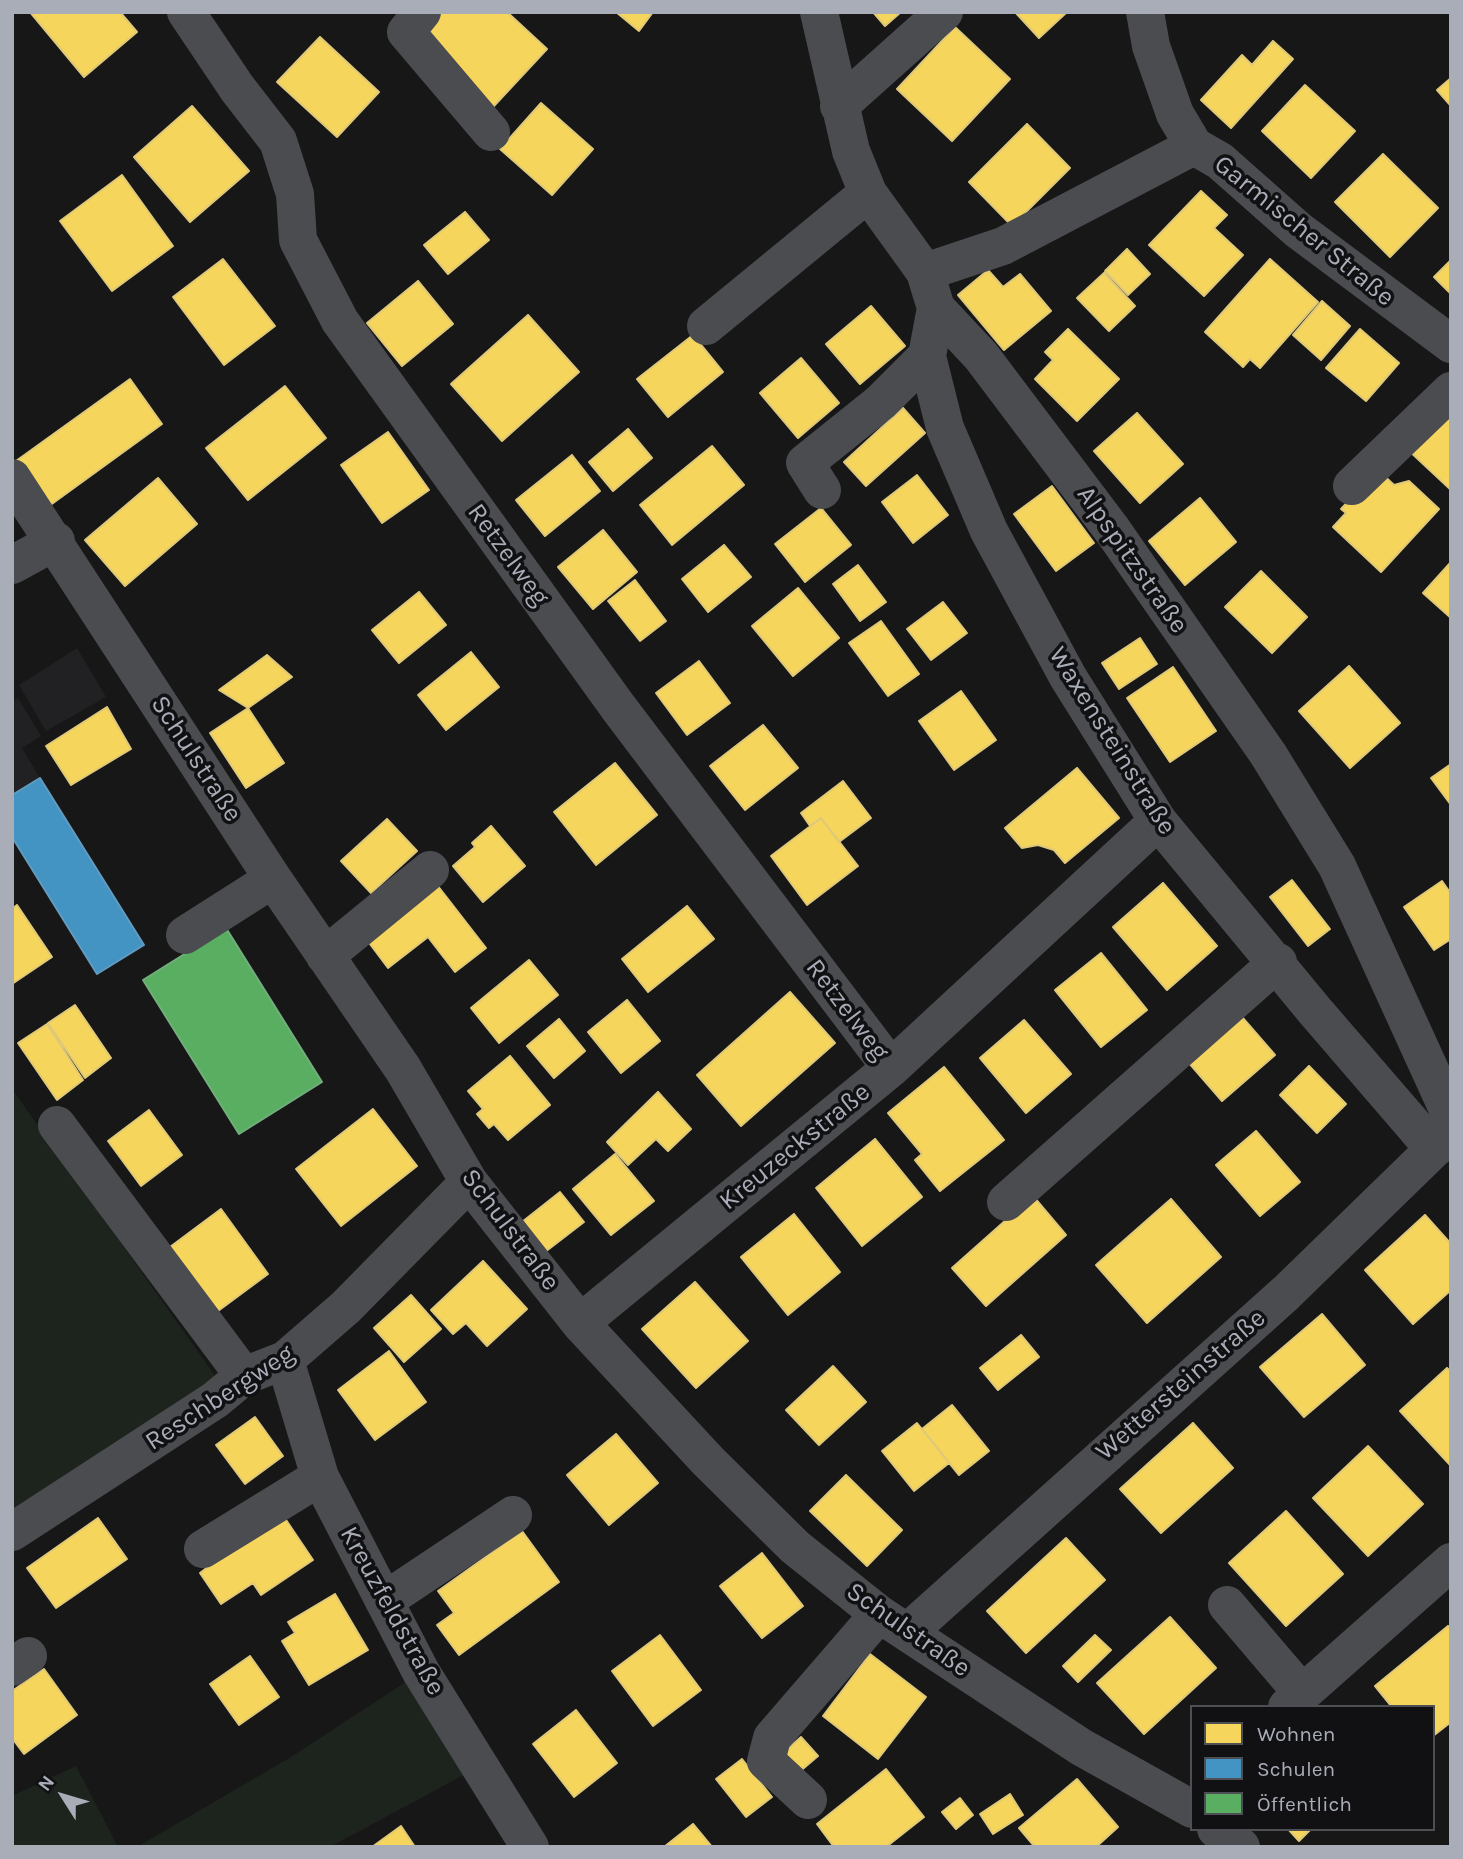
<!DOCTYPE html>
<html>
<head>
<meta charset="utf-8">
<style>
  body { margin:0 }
  #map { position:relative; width:1463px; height:1859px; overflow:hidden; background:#171717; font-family:Karla,sans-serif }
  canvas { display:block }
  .frame { position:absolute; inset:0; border:14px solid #a8adb8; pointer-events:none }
  .legend { position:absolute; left:1190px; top:1705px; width:245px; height:126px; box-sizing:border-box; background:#111113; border:2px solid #4d4f55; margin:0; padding:9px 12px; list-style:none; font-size:21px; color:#a8adb8 }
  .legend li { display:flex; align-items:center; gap:14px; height:35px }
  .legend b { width:35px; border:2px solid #4d4f55 }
  .north { position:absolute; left:28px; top:1761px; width:70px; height:70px; -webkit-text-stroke:5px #111113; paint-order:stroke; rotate:307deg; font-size:19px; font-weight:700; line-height:28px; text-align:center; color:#a8adb8 }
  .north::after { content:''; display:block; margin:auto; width:24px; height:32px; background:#a8adb8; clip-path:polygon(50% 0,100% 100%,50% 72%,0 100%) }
</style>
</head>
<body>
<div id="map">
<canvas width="1463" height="1859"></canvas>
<div class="frame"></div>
<ul class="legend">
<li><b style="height:19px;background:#f6d55c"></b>Wohnen</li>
<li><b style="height:19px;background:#4393c3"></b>Schulen</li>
<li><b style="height:19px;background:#5aae61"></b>Öffentlich</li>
</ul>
<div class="north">N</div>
</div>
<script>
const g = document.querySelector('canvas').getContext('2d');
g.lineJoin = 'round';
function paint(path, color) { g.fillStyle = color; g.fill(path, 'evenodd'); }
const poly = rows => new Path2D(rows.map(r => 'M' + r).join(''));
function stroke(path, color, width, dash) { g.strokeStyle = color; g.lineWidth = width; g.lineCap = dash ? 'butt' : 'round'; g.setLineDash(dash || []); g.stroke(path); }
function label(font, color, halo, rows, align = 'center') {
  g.font = font + ' Karla,sans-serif'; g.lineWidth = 7; g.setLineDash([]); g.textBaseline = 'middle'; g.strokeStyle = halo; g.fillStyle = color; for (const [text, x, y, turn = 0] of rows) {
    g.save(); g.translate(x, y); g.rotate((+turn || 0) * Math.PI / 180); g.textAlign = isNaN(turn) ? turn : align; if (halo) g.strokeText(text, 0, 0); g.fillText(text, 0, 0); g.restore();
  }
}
paint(poly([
  [77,648,106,697,46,731,19,685],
  [18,698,41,736,22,748,40,778,12,795,12,702]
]), '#212123');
paint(poly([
  [12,1089,218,1380,12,1518],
  [421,1672,482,1765,330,1847,137,1847,291,1757],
  [76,1766,118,1847,12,1847,12,1796]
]), '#1d241e');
const homes = poly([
  [30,12,120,12,137,32,84,77,30,12],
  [435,12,507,12,547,49,493,107,415,35,435,12],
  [616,12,653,12,639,31,616,12],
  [873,12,901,12,885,26,873,12],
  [1015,12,1067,12,1039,38,1015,12],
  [955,27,1010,79,952,141,897,89,955,27],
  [320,37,379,92,337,137,277,82,320,37],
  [1273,41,1293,59,1231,128,1201,100,1242,55,1252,65,1273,41],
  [1451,78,1451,106,1437,90,1451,78],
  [1305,85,1355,131,1311,178,1262,131,1305,85],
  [541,103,593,149,552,195,500,149,541,103],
  [192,106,249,171,190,222,134,157,192,106],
  [1027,124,1070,168,1012,226,969,182,1027,124],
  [1383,154,1438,208,1390,257,1335,202,1383,154],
  [122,175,173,246,112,291,60,221,122,175],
  [1201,191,1227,215,1214,228,1243,255,1204,296,1149,245,1201,191],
  [465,212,489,240,448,274,424,245,465,212],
  [1127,249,1150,274,1128,295,1105,271,1127,249],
  [223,259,275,326,224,365,173,297,223,259],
  [1270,259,1318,302,1260,368,1250,359,1243,367,1205,332,1270,259],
  [1451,260,1451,294,1434,277,1451,260],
  [988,270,1003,287,1020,274,1051,311,1004,350,958,295,988,270],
  [1104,273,1135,306,1109,331,1077,298,1104,273],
  [418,281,453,324,402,366,367,323,418,281],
  [1322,301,1350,326,1321,360,1293,335,1322,301],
  [871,306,905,346,860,384,826,344,871,306],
  [528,315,579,372,502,441,451,384,528,315],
  [1068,329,1119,379,1077,421,1035,379,1053,360,1045,352,1068,329],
  [1360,329,1399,363,1366,401,1326,368,1360,329],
  [693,335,723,372,668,417,637,379,693,335],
  [801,358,839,403,798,438,760,393,801,358],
  [130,379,162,424,49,506,16,461,130,379],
  [285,386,326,438,248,500,206,448,285,386],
  [903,408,925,433,866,486,844,462,903,408],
  [1451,409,1451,490,1405,447,1451,409],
  [1137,413,1183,464,1140,503,1094,451,1137,413],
  [628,429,652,458,613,491,589,462,628,429],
  [388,432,429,490,382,523,341,465,388,432],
  [712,446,744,485,672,545,640,505,712,446],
  [572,455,600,491,545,536,516,500,572,455],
  [1378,470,1394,485,1409,481,1439,509,1381,572,1333,527,1346,513,1341,509,1378,470],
  [917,475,948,515,913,543,882,502,917,475],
  [158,478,197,524,125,586,85,540,158,478],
  [1052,486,1094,543,1056,571,1014,514,1052,486],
  [1200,498,1236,542,1185,585,1149,541,1200,498],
  [821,508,851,545,805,582,775,544,821,508],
  [603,530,637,572,593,609,558,567,603,530],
  [724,545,751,577,708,612,682,579,724,545],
  [1451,562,1451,618,1423,593,1451,562],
  [858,565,886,602,860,621,833,584,858,565],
  [1261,571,1307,617,1272,653,1225,607,1261,571],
  [635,580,666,621,640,641,608,601,635,580],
  [798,588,839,638,793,676,752,626,798,588],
  [419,592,446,625,399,663,372,630,419,592],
  [943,602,967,633,931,660,907,629,943,602],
  [881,621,919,674,888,696,849,643,881,621],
  [1140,638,1157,664,1119,689,1102,663,1140,638],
  [471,652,499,687,446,730,418,695,471,652],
  [267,655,292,677,248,708,219,690,267,655],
  [699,661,730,703,687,735,656,693,699,661],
  [1349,666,1400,723,1350,768,1299,711,1349,666],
  [1173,667,1216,731,1170,762,1127,698,1173,667],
  [961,691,996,740,954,770,919,721,961,691],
  [107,707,131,749,71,785,46,746,107,707],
  [248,708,284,763,246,788,210,733,248,708],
  [763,725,798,768,745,810,710,766,763,725],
  [615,763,657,815,596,865,554,812,615,763],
  [1451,764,1451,805,1431,778,1451,764],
  [1077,768,1119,818,1065,863,1054,850,1038,845,1022,848,1005,828,1077,768],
  [843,781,871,818,839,842,821,818,810,826,801,813,843,781],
  [821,818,858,866,807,905,771,856,821,818],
  [387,819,417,851,371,893,341,861,387,819],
  [491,826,525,866,483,902,453,866,475,847,472,843,491,826],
  [1292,880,1330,929,1308,946,1270,897,1292,880],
  [434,881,486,948,455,972,428,937,388,968,364,936,434,881],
  [1442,881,1451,894,1451,939,1434,950,1404,907,1442,881],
  [1163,883,1217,946,1167,990,1113,927,1163,883],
  [17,905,52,957,12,984,12,909,17,905],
  [687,906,714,939,648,992,622,959,687,906],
  [1101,953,1147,1010,1101,1047,1055,990,1101,953],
  [529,960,558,995,499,1043,471,1008,529,960],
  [790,992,835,1043,741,1126,697,1075,790,992],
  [627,1000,660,1041,621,1073,588,1032,627,1000],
  [75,1005,111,1058,85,1078,48,1023,75,1005],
  [1242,1017,1275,1055,1222,1101,1189,1063,1242,1017],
  [559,1019,585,1051,554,1078,527,1046,559,1019],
  [1024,1020,1071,1074,1026,1113,980,1058,1024,1020],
  [47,1024,83,1080,57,1100,18,1043,47,1024],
  [510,1056,550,1105,508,1140,494,1124,489,1128,477,1114,483,1109,468,1091,510,1056],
  [1309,1066,1346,1104,1317,1133,1280,1095,1309,1066],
  [944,1067,1004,1140,940,1191,915,1160,922,1154,888,1113,944,1067],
  [658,1092,691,1129,668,1151,656,1139,628,1165,607,1142,658,1092],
  [373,1109,417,1166,341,1226,296,1169,373,1109],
  [149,1110,182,1155,141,1186,108,1141,149,1110],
  [1256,1131,1300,1182,1260,1216,1216,1165,1256,1131],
  [875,1139,922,1197,862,1246,816,1188,875,1139],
  [615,1154,654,1201,611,1235,573,1189,615,1154],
  [560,1192,584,1222,545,1252,522,1222,560,1192],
  [1033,1196,1066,1235,986,1306,952,1268,1033,1196],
  [1171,1199,1221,1257,1147,1323,1096,1265,1171,1199],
  [221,1209,268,1274,218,1311,170,1247,221,1209],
  [794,1214,840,1272,788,1315,741,1257,794,1214],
  [1425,1215,1451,1244,1451,1290,1413,1324,1365,1270,1425,1215],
  [483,1261,527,1309,487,1346,466,1323,453,1334,431,1310,483,1261],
  [695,1282,748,1341,696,1388,642,1329,695,1282],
  [411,1295,441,1329,404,1362,374,1328,411,1295],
  [1322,1314,1365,1365,1304,1417,1260,1367,1322,1314],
  [1021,1335,1039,1357,998,1390,980,1368,1021,1335],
  [389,1351,426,1402,375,1440,338,1390,389,1351],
  [833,1366,866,1402,819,1445,786,1410,833,1366],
  [1447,1368,1451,1372,1451,1466,1400,1411,1447,1368],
  [952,1405,989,1451,959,1475,922,1429,952,1405],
  [255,1417,283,1456,245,1484,216,1445,255,1417],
  [917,1423,949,1463,914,1491,882,1451,917,1423],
  [1193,1423,1233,1468,1161,1533,1120,1489,1193,1423],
  [616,1434,658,1483,609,1525,567,1475,616,1434],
  [1368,1446,1423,1504,1368,1556,1313,1498,1368,1446],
  [846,1475,902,1530,867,1566,810,1511,846,1475],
  [280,1511,313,1560,261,1595,253,1583,221,1604,200,1573,280,1511],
  [1286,1511,1343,1574,1286,1626,1229,1563,1286,1511],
  [98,1518,127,1559,56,1608,27,1568,98,1518],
  [522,1531,559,1582,459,1655,437,1625,454,1613,438,1591,522,1531],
  [1066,1538,1105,1580,1026,1653,987,1611,1066,1538],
  [762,1553,803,1606,762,1638,720,1586,762,1553],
  [335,1594,368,1650,309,1685,282,1641,295,1633,288,1622,335,1594],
  [1170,1617,1216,1668,1144,1734,1097,1683,1170,1617],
  [1448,1626,1451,1629,1451,1722,1433,1736,1433,1707,1392,1707,1375,1686,1448,1626],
  [660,1635,701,1690,653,1726,612,1671,660,1635],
  [1095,1635,1111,1650,1078,1682,1063,1666,1095,1635],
  [870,1654,926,1697,878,1759,823,1716,870,1654],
  [250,1656,279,1697,239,1725,210,1684,250,1656],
  [44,1669,77,1715,24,1754,12,1738,12,1691,44,1669],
  [576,1710,617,1763,574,1797,533,1744,576,1710],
  [801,1737,818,1756,798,1773,782,1754,801,1737],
  [742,1759,772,1797,746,1817,716,1779,742,1759],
  [886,1769,924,1817,886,1847,834,1847,817,1824,886,1769],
  [1077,1779,1118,1827,1096,1847,1035,1847,1019,1828,1077,1779],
  [1010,1794,1023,1815,993,1834,980,1814,1010,1794],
  [960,1798,973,1815,956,1829,942,1812,960,1798],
  [693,1824,712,1847,664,1847,693,1824],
  [401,1826,415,1847,372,1847,401,1826],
  [1288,1829,1311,1829,1299,1841,1288,1829]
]);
paint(homes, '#f6d55c');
stroke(homes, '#dfc978', 2);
const schools = poly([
  [40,778,144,945,97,974,12,837,12,795,40,778]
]);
paint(schools, '#4393c3');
stroke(schools, '#619bc0', 2);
const public = poly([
  [226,928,322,1082,239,1134,143,980,226,928]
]);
paint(public, '#5aae61');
stroke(public, '#71ae7b', 2);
stroke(poly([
  [186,12,237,88,278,141,295,194,298,240,340,321,618,707,891,1068],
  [422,12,406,32,491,132],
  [819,12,851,151,868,193,925,272,936,308,981,356,1113,531,1268,754,1337,866,1451,1116],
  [1145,12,1151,46,1175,114,1194,146],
  [839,106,944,12],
  [925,272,1003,246,1194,146,1220,161,1298,230,1451,344],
  [936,308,927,356,945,428,989,531,1068,677,1158,821,1315,1011,1434,1149],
  [706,326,868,193],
  [12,478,273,879,403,1069,469,1182,580,1323,708,1461,795,1547,879,1614,1081,1747,1192,1809],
  [1352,486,1451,391],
  [822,490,805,463,881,402,927,356],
  [12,565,56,541],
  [185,935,273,879],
  [325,956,430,870],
  [57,1125,244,1376],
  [1006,1202,1278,962],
  [580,1323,891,1068,1158,821],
  [285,1360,320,1477,421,1672,530,1847],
  [12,1532,215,1400,244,1376,285,1360,346,1307,469,1182],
  [203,1549,320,1477],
  [384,1601,513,1515],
  [1227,1605,1302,1693],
  [909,1631,1286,1293,1434,1149,1451,1136],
  [12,1667,28,1656],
  [1287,1707,1451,1562],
  [808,1800,766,1761,772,1738,879,1614],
  [1216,1829,1241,1847]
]), '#4b4c50', 38);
label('26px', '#a8adb8', '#111113', [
  ["Garmischer Straße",1304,231,39],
  ["Retzelweg",508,555,54],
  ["Alpspitzstraße",1132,560,55],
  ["Waxensteinstraße",1112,741,58],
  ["Schulstraße",196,759,57],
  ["Retzelweg",847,1010,53],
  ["Kreuzeckstraße",795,1147,-39],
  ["Schulstraße",510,1230,53],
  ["Wettersteinstraße",1181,1385,-41],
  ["Reschbergweg",220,1398,-33],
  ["Kreuzfeldstraße",392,1611,61],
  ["Schulstraße",908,1630,35]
]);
</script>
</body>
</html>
